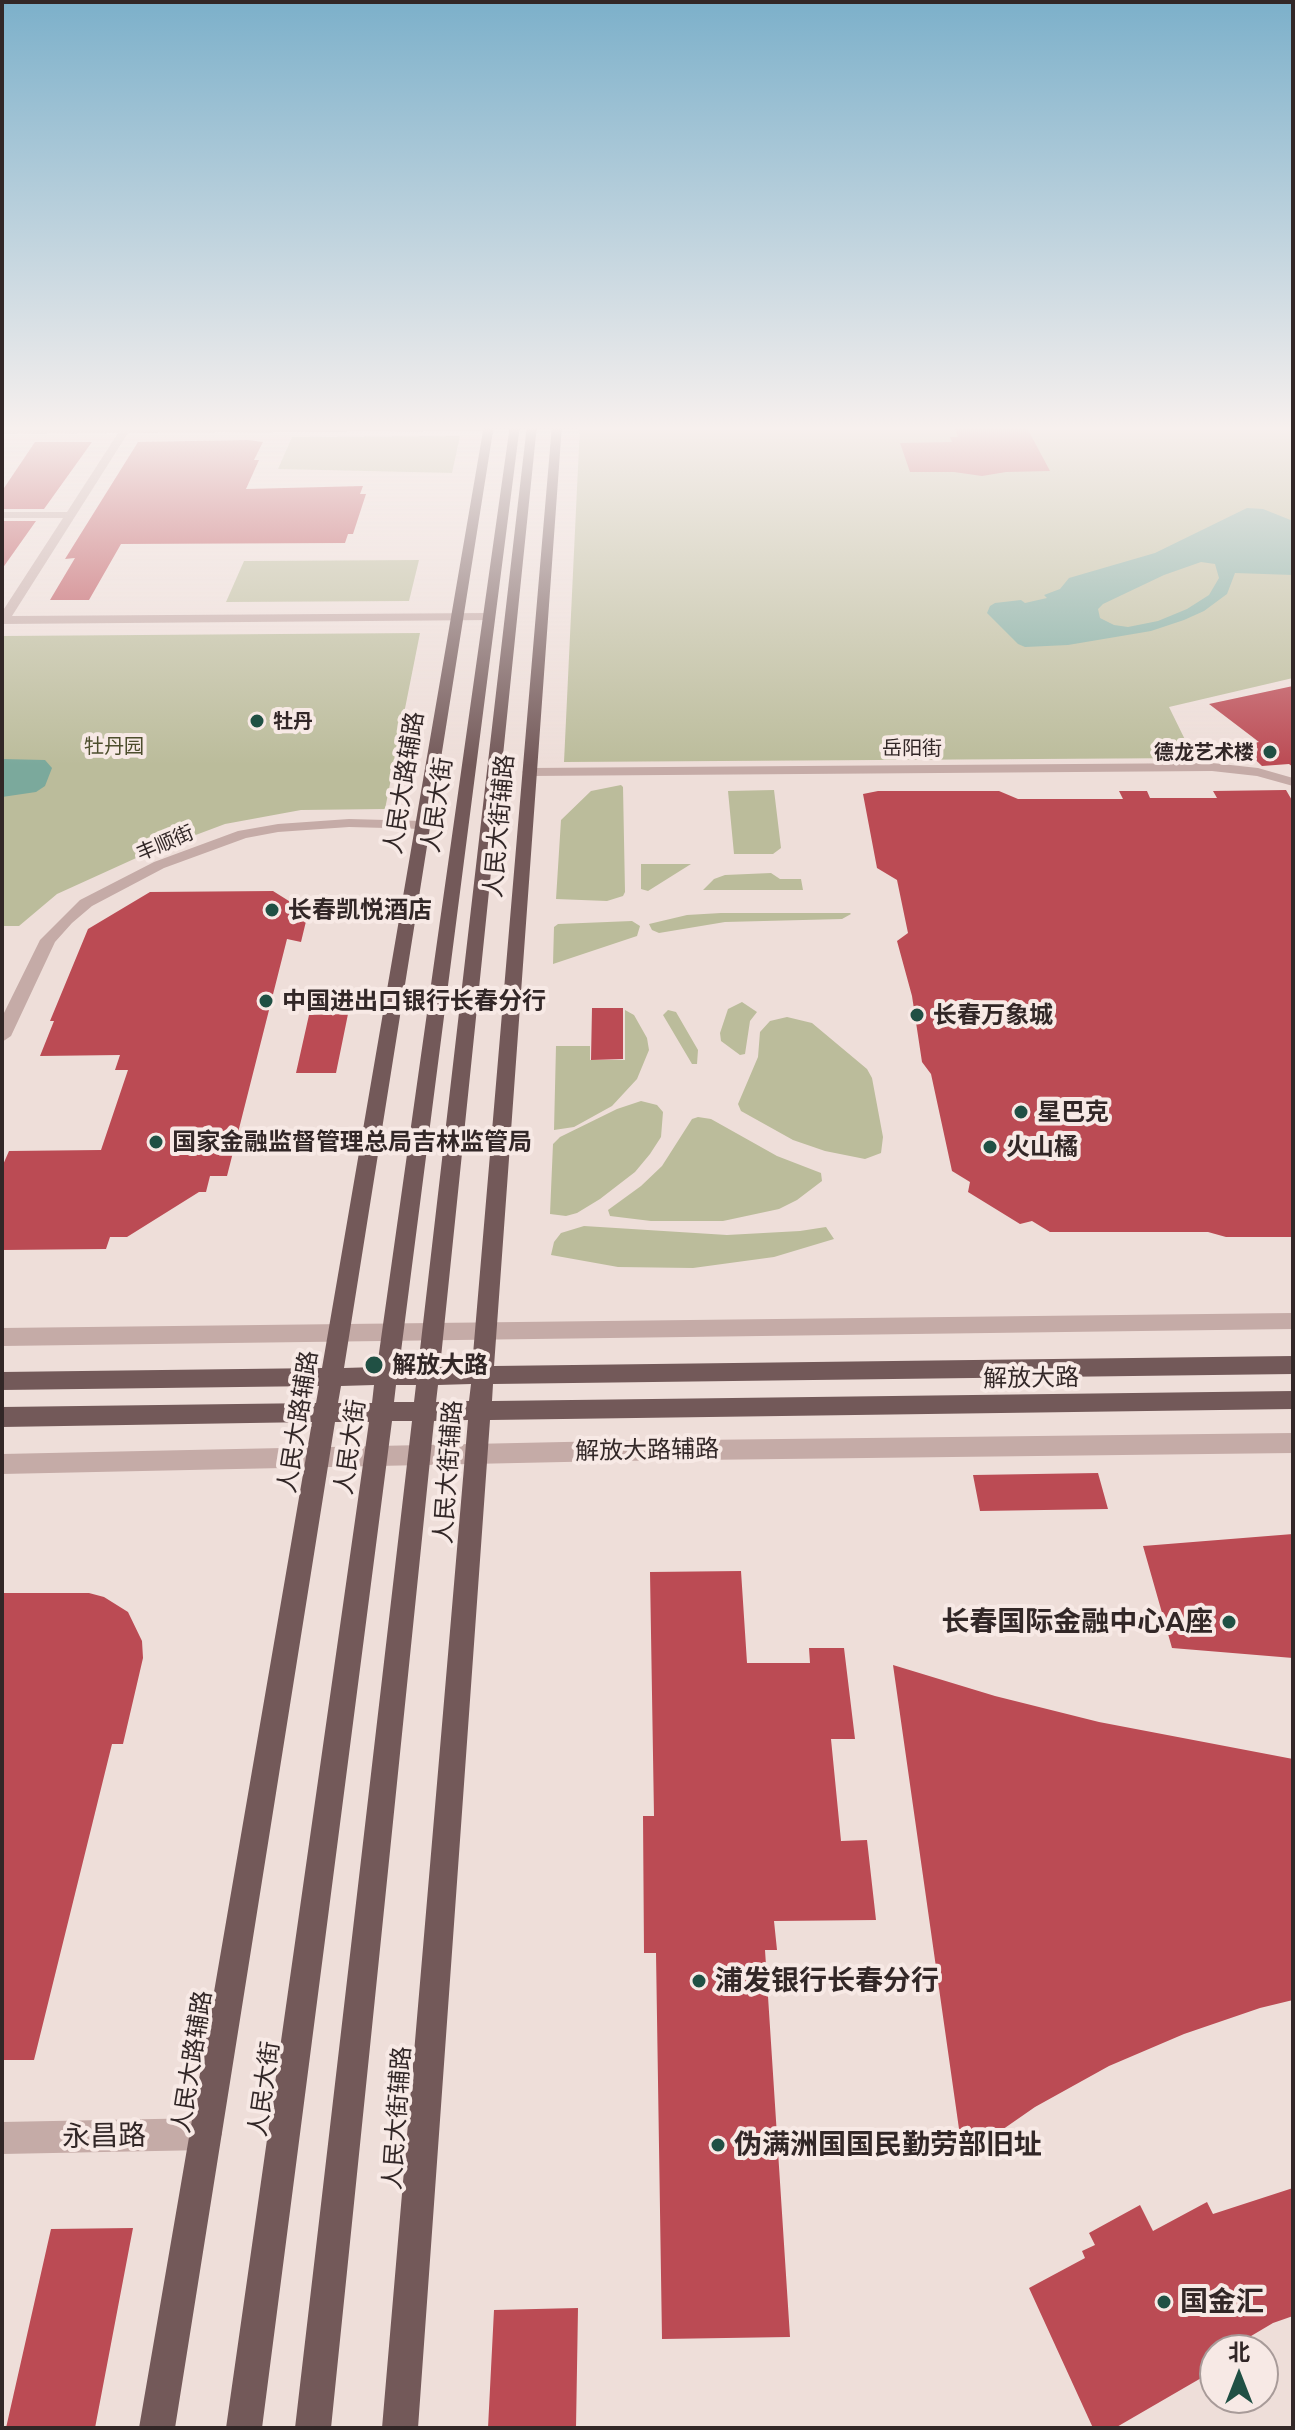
<!DOCTYPE html>
<html>
<head>
<meta charset="utf-8">
<style>
  body { margin:0 }
  #map { position:relative; width:1295px; height:2430px; overflow:hidden; background:#eeded9; font-family:Ubuntu,"Noto Sans SC",sans-serif }
  canvas { display:block }
  .frame { position:absolute; inset:0; border:4px solid #322727; pointer-events:none }
  .north { position:absolute; left:1199px; top:2334px; width:80px; height:80px; box-sizing:border-box; background:#f7e9e5; border:2px solid #a89b99; border-radius:50%; rotate:0deg; font-size:22px; font-weight:700; line-height:32px; text-align:center; color:#322727 }
  .north::after { content:''; display:block; margin:auto; width:28px; height:36px; background:#205044; clip-path:polygon(50% 0,100% 100%,50% 72%,0 100%) }
</style>
</head>
<body>
<div id="map">
<canvas width="1295" height="2430"></canvas>
<div class="frame"></div>
<div class="north">北</div>
</div>
<script>
const g = document.querySelector('canvas').getContext('2d');
g.lineJoin = 'round';
function paint(path, color) { g.fillStyle = color; g.fill(path, 'evenodd'); }
const poly = rows => new Path2D(rows.map(r => 'M' + r).join(''));
function stroke(path, color, width, dash) { g.strokeStyle = color; g.lineWidth = width; g.lineCap = dash ? 'butt' : 'round'; g.setLineDash(dash || []); g.stroke(path); }
function label(font, color, halo, rows, align = 'center') {
  g.font = font + ' Ubuntu,"Noto Sans SC",sans-serif'; g.lineWidth = 8; g.setLineDash([]); g.textBaseline = 'middle'; g.strokeStyle = halo; g.fillStyle = color; for (const [text, x, y, turn = 0] of rows) {
    g.save(); g.translate(x, y); g.rotate((+turn || 0) * Math.PI / 180); g.textAlign = isNaN(turn) ? turn : align; if (halo) g.strokeText(text, 0, 0); g.fillText(text, 0, 0); g.restore();
  }
}
paint(poly([
  [580,425,1293,425,1293,678,1169,707,1194,758,564,762],
  [460,436,452,473,278,469,292,437],
  [419,560,409,601,226,602,244,561],
  [420,633,385,809,301,810,225,824,145,854,57,894,19,926,2,926,2,636],
  [621,785,623,787,625,892,623,896,607,901,556,899,561,820,591,791],
  [774,790,781,848,773,854,734,854,728,791],
  [641,864,691,864,648,891,641,889],
  [771,873,780,879,801,879,803,890,703,890,714,879,725,875],
  [721,913,850,913,851,914,842,919,725,922,659,933,652,930,649,924,687,915],
  [632,921,640,926,637,936,553,964,554,927,558,924],
  [742,1002,757,1012,750,1021,745,1054,740,1055,721,1041,720,1033,728,1009],
  [625,1010,634,1015,647,1038,649,1050,637,1079,612,1106,574,1127,554,1130,556,1046,590,1046,590,1060,625,1060],
  [668,1010,676,1012,698,1050,697,1064,692,1064,663,1015],
  [787,1017,812,1023,867,1069,872,1078,883,1137,881,1153,865,1159,825,1151,793,1140,741,1111,738,1104,758,1057,760,1032,770,1021],
  [641,1101,657,1105,663,1112,661,1137,650,1154,635,1172,600,1199,577,1213,566,1216,550,1214,553,1144,560,1137,617,1109],
  [698,1117,711,1119,777,1156,821,1173,822,1181,797,1200,779,1209,723,1221,651,1221,610,1216,608,1210,641,1186,662,1166,692,1119],
  [584,1226,727,1235,800,1231,826,1227,834,1239,774,1257,693,1268,618,1267,551,1255,554,1242,561,1233]
]), '#bbbc9b');
paint(poly([
  [1247,508,1263,509,1293,521,1293,575,1235,573,1227,594,1204,611,1184,620,1151,631,1068,645,1025,647,1018,644,987,613,990,606,995,603,1021,600,1025,603,1047,598,1044,595,1060,589,1069,578,1155,553],
  [1201,562,1215,564,1219,578,1209,595,1187,609,1158,621,1128,627,1114,625,1100,618,1098,609,1103,604,1164,575],
  [2,759,45,760,52,768,45,786,36,792,2,797]
]), '#7ba99c');
paint(poly([
  [1026,426,1050,471,1006,472,982,476,954,472,910,472,900,443,952,442,950,437,958,437,954,427],
  [248,440,263,442,254,460,259,460,246,489,363,486,360,494,366,494,353,534,348,534,345,543,121,544,89,600,50,600,75,558,65,559,138,442],
  [35,442,92,442,44,509,2,509,2,491],
  [2,521,36,521,2,569],
  [1293,686,1293,767,1289,764,1262,766,1240,745,1259,742,1209,704],
  [1286,790,1293,802,1293,1237,1226,1237,1208,1232,1050,1232,1032,1221,1020,1224,968,1192,970,1182,952,1171,931,1074,922,1062,912,996,897,941,908,933,897,880,877,868,863,794,878,791,999,791,1018,799,1123,799,1119,791,1147,791,1150,798,1217,798,1213,791],
  [273,891,308,913,301,942,287,939,227,1176,210,1176,206,1192,199,1192,127,1237,110,1237,106,1249,2,1250,2,1167,9,1151,101,1150,128,1070,115,1070,120,1055,40,1056,54,1021,50,1021,88,929,150,892],
  [592,1008,623,1008,623,1059,591,1060],
  [348,1014,336,1073,296,1073,309,1015],
  [1098,1473,1108,1509,980,1511,973,1475],
  [1293,1534,1293,1658,1172,1648,1143,1546],
  [741,1571,747,1663,810,1663,809,1648,844,1648,855,1739,831,1739,841,1841,867,1840,876,1920,774,1921,777,1950,765,1950,790,2337,662,2339,656,1953,644,1953,643,1816,654,1816,650,1572],
  [2,1593,89,1593,104,1597,128,1612,142,1641,143,1658,123,1744,112,1744,34,2060,2,2060],
  [893,1665,995,1696,1099,1722,1293,1759,1293,2000,1260,2008,1184,2034,1109,2066,1035,2107,963,2157],
  [1293,2188,1293,2316,1273,2323,1246,2339,1252,2350,1215,2350,1215,2370,1115,2428,1093,2428,1029,2288,1085,2258,1082,2251,1095,2245,1089,2233,1140,2205,1153,2231,1207,2202,1213,2214],
  [133,2228,95,2428,6,2428,51,2229],
  [578,2308,576,2428,488,2428,494,2310]
]), '#bb4b54');
paint(poly([
  [458,425,490,425,494,428,489,431,128,433,12,616,489,613,493,614,493,620,2,624,2,612,63,518,2,518,2,512,67,512,118,433,2,434,2,428,458,425],
  [1212,763,1258,768,1293,778,1293,786,1257,776,1212,771,529,776,522,772,529,768,1212,763],
  [349,819,423,821,430,825,423,829,349,827,278,832,246,838,164,868,92,906,72,923,55,942,11,1036,2,1042,2,1017,40,940,80,900,154,862,238,831,278,824,349,819],
  [1293,1313,1293,1329,2,1346,2,1328,1293,1313],
  [1293,1433,1293,1453,611,1461,2,1474,2,1454,611,1441,1293,1433],
  [206,2118,217,2123,222,2134,217,2145,206,2150,2,2154,2,2122,206,2118]
]), '#c5aba7');
paint(poly([
  [484,425,494,425,344,1368,377,1367,510,425,520,425,399,1367,418,1367,527,425,537,425,440,1367,472,1366,552,425,562,425,494,1366,1293,1356,1293,1374,493,1384,492,1401,1293,1391,1293,1409,490,1420,418,2428,382,2428,468,1420,434,1421,331,2428,295,2428,412,1421,392,1421,262,2428,226,2428,369,1422,335,1422,175,2428,139,2428,312,1422,2,1427,2,1407,316,1403,319,1386,2,1390,2,1372,322,1368,484,425],
  [471,1384,469,1401,436,1402,438,1385,471,1384],
  [374,1385,372,1403,338,1403,341,1386,374,1385],
  [396,1385,416,1385,414,1402,394,1402,396,1385]
]), '#735959');
const sky = g.createLinearGradient(0, 0, 0, 765);
sky.addColorStop(0, '#7cb0ca');
sky.addColorStop(0.56, '#f7f0ee');
sky.addColorStop(1, '#f7f0ee00');
g.fillStyle = sky;
g.fillRect(0, 0, 1295, 765);
for (const [x, y, r, color] of [
  [257,721,8,"#205044"],
  [1270,752,8,"#205044"],
  [272,910,8,"#205044"],
  [266,1001,8,"#205044"],
  [917,1015,8,"#205044"],
  [1021,1112,8,"#205044"],
  [156,1142,8,"#205044"],
  [990,1147,8,"#205044"],
  [374,1365,10,"#205044"],
  [1229,1622,8,"#205044"],
  [699,1981,8,"#205044"],
  [718,2145,8,"#205044"],
  [1164,2302,8,"#205044"]
]) { const dot = new Path2D(); dot.arc(x, y, r, 0, 2 * Math.PI); g.fillStyle = color; g.fill(dot); stroke(dot, '#f7e9e5', 3); }
label('bold 20px', '#322727', '#f7e9e5', [
  ["牡丹",273,721],
  ["德龙艺术楼",1254,752,"right"]
], 'left');
label('20px', '#4d4e2d', '#f7e9e5', [
  ["牡丹园",114,746]
]);
label('20px', '#322727', '#f7e9e5', [
  ["岳阳街",912,748],
  ["丰顺街",165,843,-23]
]);
label('24px', '#322727', '#f7e9e5', [
  ["人民大路辅路",404,783,-81],
  ["人民大街",437,805,-82],
  ["人民大街辅路",499,826,-85],
  ["解放大路",1031,1378,-1],
  ["人民大路辅路",298,1422,-81],
  ["人民大街",350,1447,-82],
  ["解放大路辅路",647,1450,-1],
  ["人民大街辅路",448,1472,-86],
  ["人民大路辅路",192,2062,-81],
  ["人民大街",264,2089,-82],
  ["人民大街辅路",397,2118,-86]
]);
label('bold 24px', '#322727', '#f7e9e5', [
  ["长春凯悦酒店",288,910],
  ["中国进出口银行长春分行",282,1001],
  ["长春万象城",933,1015],
  ["星巴克",1037,1112],
  ["国家金融监督管理总局吉林监管局",172,1142],
  ["火山橘",1006,1147],
  ["解放大路",392,1365]
], 'left');
label('bold 28px', '#322727', '#f7e9e5', [
  ["长春国际金融中心A座",1213,1622,"right"],
  ["浦发银行长春分行",715,1981],
  ["伪满洲国国民勤劳部旧址",734,2145],
  ["国金汇",1180,2302]
], 'left');
label('28px', '#322727', '#f7e9e5', [
  ["永昌路",104,2136,-1]
]);
</script>
</body>
</html>
